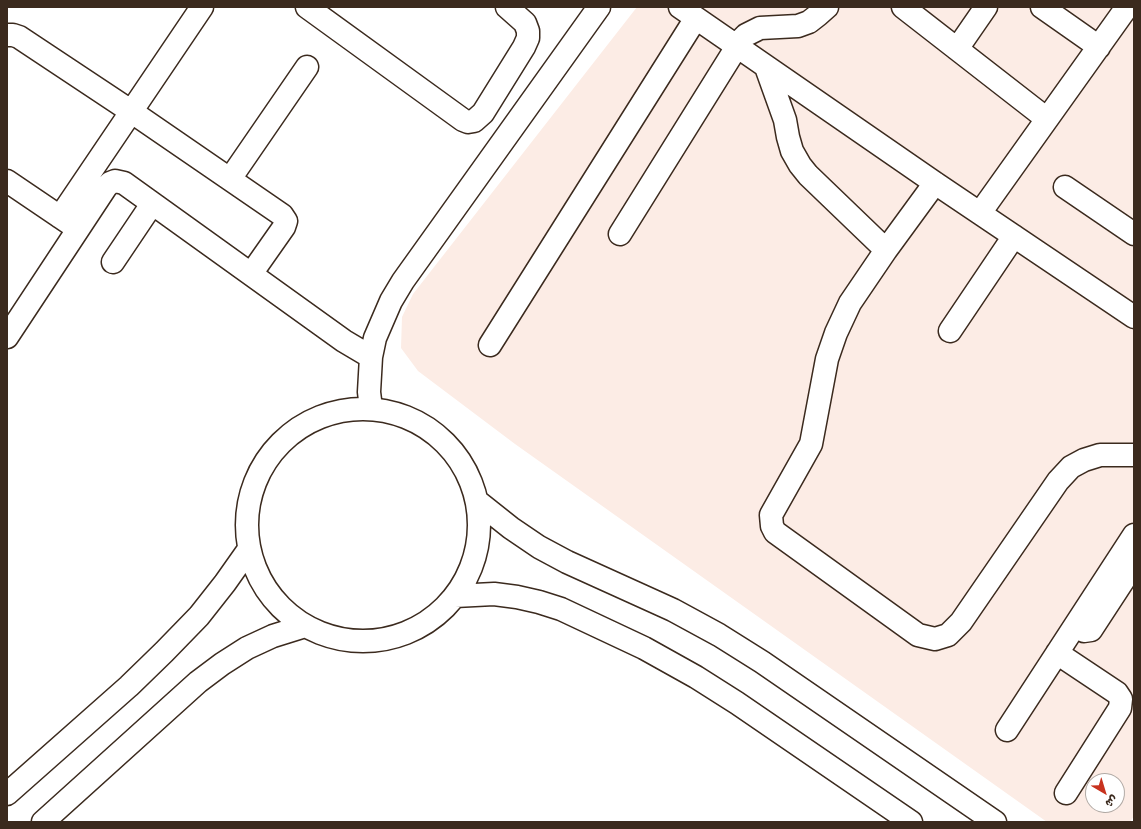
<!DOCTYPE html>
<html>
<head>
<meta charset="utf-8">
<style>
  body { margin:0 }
  #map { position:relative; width:1141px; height:829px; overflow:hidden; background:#fff; font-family:Delius,"Playpen Sans Arabic",sans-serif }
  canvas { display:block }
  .frame { position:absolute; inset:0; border:8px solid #3b2a1e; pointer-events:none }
  .north { position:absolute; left:1085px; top:773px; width:40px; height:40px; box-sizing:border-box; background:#fff; border:1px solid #b1aaa5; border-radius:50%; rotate:142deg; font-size:11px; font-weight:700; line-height:16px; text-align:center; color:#3b2a1e }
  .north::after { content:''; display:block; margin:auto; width:14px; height:18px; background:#c8321e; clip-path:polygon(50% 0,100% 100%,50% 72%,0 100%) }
</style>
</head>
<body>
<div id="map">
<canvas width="1141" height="829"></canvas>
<div class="frame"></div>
<div class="north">ش</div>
</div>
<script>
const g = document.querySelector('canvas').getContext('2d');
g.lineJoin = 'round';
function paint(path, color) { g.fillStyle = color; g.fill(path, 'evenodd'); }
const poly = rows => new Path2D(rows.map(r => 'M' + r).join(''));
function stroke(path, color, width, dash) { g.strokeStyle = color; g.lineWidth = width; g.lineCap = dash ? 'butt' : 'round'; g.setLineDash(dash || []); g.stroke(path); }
paint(poly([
  [637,7,1134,7,1134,816,1130,822,1047,822,515,444,418,371,401,348,402,317,413,294],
  [1093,781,1117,781,1117,805,1093,805]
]), '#fcece5');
const minor = poly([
  [307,7,463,120,468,122,474,121,483,113,524,47,528,38,528,31,525,23,507,7],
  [680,7,935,183,1134,317],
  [903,7,1047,119],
  [1042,7,1099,47],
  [7,35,13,35,19,37,132,112,282,215,286,221,284,227,251,274],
  [957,49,986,7],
  [766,67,785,120,788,137,792,151,800,165,808,175,886,250],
  [230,179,307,67],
  [7,181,72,225],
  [935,183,886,250,850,303,836,333,827,359,811,444,771,515,772,526,775,532,918,635,935,639,948,635,961,622,1058,481,1071,467,1084,460,1100,455,1134,455],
  [1065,187,1134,234],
  [980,213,1127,7],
  [60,217,202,7],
  [620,234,741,40,746,35,760,28,798,26,809,22,818,15,827,7],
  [113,262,152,204],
  [950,331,1014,236],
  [7,337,106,187,110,183,115,181,124,183,344,341,371,357],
  [490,345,696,18],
  [371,408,369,392,371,357,375,338,391,301,403,281,599,7],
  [1075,626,1084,631,1091,630,1134,564],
  [1057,653,1117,693,1121,699,1120,708,1066,793],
  [1007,730,1134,535]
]);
const major = poly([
  '247 525a116 116 0 1 1 232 0a116 116 0 1 1-232 0Z',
  [477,501,511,528,539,547,567,562,673,610,719,635,762,662,995,822],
  [455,596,494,594,517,597,539,602,561,609,644,648,696,677,737,703,911,822],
  [7,794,129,686,164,652,199,616,225,583,249,549],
  [43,822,198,682,222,664,247,648,273,636,305,626]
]);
stroke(minor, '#3b2a1e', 25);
stroke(major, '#3b2a1e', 25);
stroke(minor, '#fff', 22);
stroke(major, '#fff', 22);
</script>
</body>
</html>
